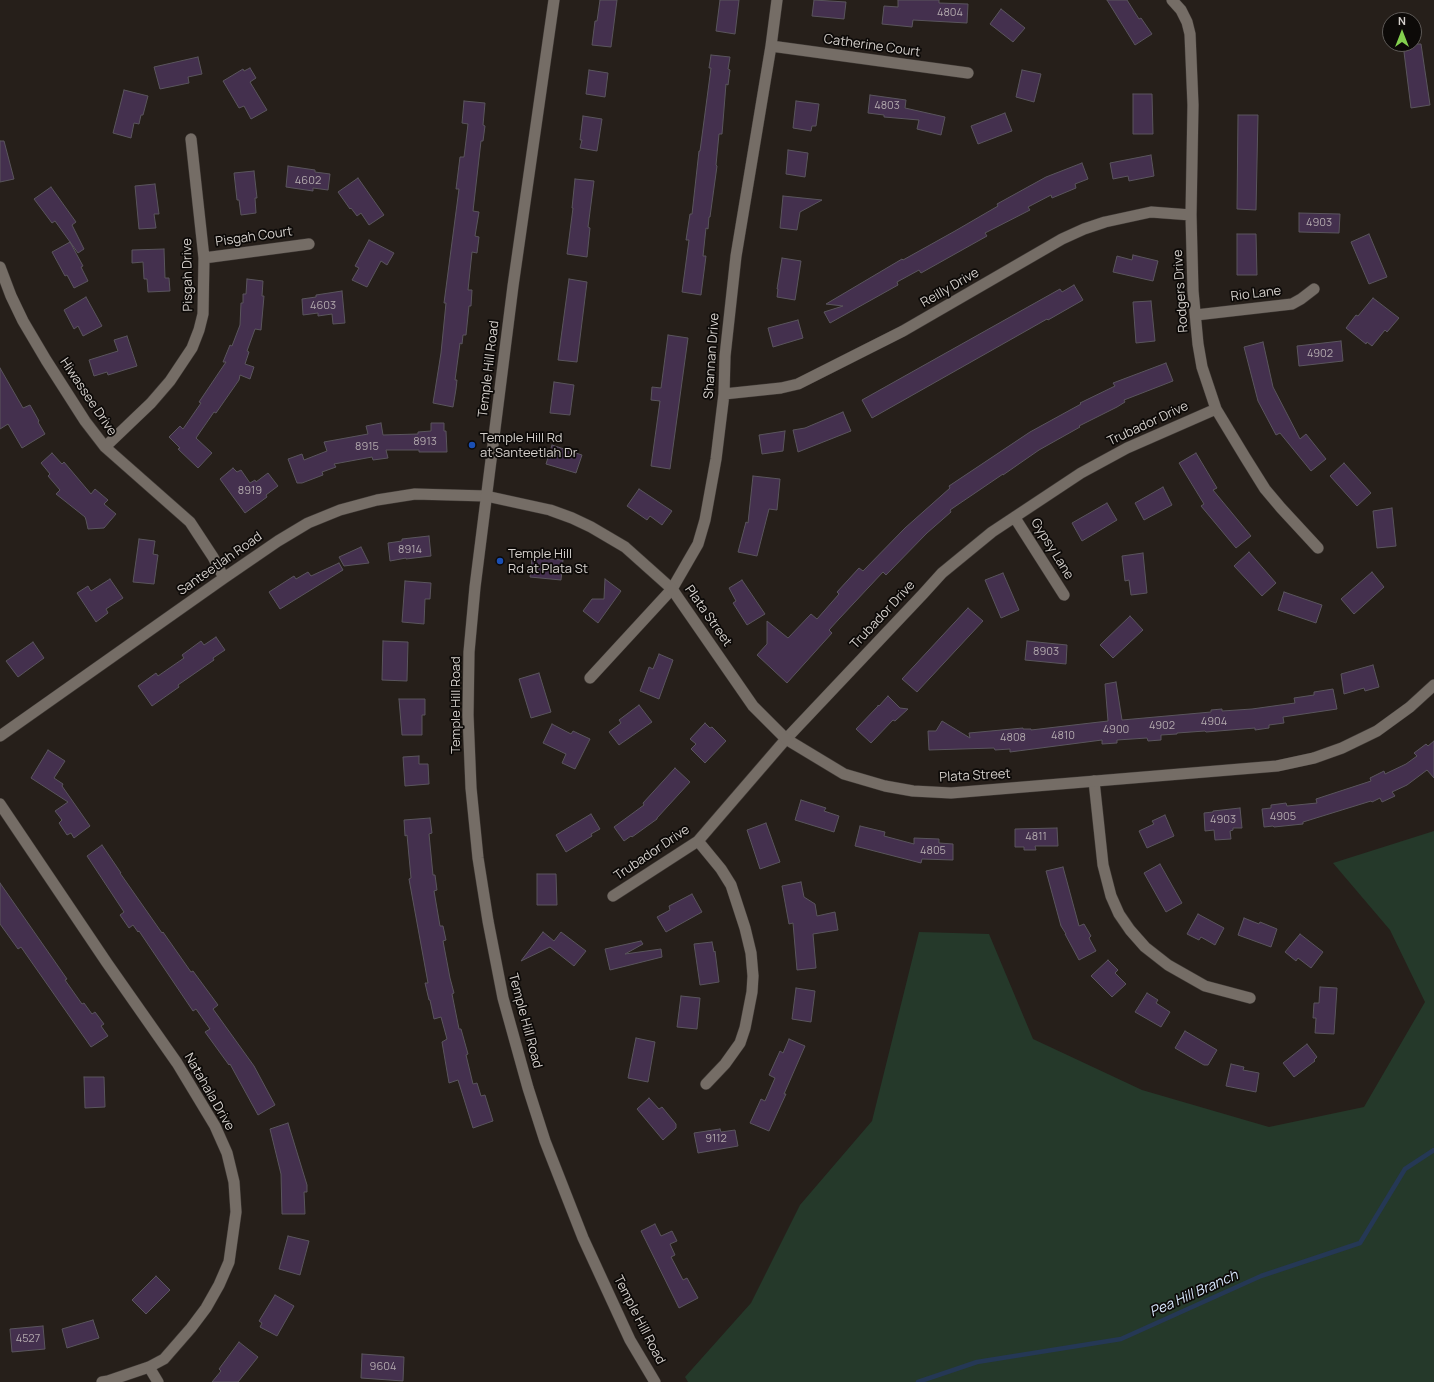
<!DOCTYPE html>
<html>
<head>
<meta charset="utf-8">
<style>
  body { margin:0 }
  #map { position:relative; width:1434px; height:1382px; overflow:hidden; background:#261f1a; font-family:Manrope,sans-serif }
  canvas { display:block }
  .north { position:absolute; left:1382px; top:12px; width:40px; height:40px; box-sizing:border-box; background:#0d0a08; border:1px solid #5d5956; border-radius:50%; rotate:0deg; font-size:11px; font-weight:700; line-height:16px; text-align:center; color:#d5d0cc }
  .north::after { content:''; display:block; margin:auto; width:14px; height:18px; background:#83d04e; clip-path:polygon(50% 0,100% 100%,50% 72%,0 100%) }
</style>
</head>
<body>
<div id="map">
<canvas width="1434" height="1382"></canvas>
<div class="north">N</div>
</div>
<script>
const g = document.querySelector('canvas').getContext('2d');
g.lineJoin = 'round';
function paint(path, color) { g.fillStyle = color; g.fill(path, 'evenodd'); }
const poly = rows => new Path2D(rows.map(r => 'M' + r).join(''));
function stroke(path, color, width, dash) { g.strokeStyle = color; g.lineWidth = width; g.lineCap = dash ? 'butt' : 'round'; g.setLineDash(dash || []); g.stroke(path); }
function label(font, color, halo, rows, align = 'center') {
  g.font = font + ' Manrope,sans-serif'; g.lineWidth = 3.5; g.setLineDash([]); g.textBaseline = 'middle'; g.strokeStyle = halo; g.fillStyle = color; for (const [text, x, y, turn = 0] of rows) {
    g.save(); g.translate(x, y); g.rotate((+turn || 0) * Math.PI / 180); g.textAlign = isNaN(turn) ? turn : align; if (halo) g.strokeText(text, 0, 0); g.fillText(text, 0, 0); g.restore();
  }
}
paint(poly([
  [1434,831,1434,1382,688,1382,685,1377,751,1303,800,1205,872,1121,919,932,989,934,1033,1039,1142,1090,1269,1127,1364,1107,1425,1002,1390,930,1333,863]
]), '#25392a');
stroke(poly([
  [918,1382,977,1362,1121,1339,1261,1276,1360,1243,1405,1169,1434,1150]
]), '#253855', 4.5);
const building = poly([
  [600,0,617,0,611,47,592,45,595,21,597,21,600,0],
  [720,0,739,0,735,34,716,31,720,0],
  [814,0,846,2,844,19,812,16,814,0],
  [898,0,939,0,939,3,968,4,967,23,913,20,912,27,882,24,884,6,898,7,898,0],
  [1107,0,1127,0,1139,19,1141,18,1152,34,1135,45,1107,0],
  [1001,9,1025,28,1013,42,990,24,1001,9],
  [1403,44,1421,44,1430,105,1411,108,1403,44],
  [711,55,730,57,728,69,730,70,728,85,726,84,722,134,719,134,716,165,717,166,710,217,709,217,708,229,706,228,703,256,706,256,701,295,682,292,689,240,686,240,690,214,692,214,699,151,700,151,711,68,709,68,711,55],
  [198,57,202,74,188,77,189,83,160,89,154,67,198,57],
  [250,68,256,78,250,82,267,110,251,119,244,106,239,108,223,81,243,69,244,71,250,68],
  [589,70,608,73,605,97,586,94,589,70],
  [1022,70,1041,74,1034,102,1016,97,1022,70],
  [124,90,148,96,143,115,141,115,139,124,134,123,131,138,113,133,124,90],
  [1133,94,1152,94,1153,134,1133,134,1133,94],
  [870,95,906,100,905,108,945,117,941,135,917,129,919,120,884,117,884,115,868,113,870,95],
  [464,101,485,103,483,125,485,126,483,141,481,141,473,211,479,212,475,236,479,237,477,253,472,252,468,290,472,290,471,306,469,306,466,335,463,335,462,344,460,343,455,380,457,380,456,389,453,407,433,403,441,353,446,303,444,303,459,189,456,189,460,157,464,157,468,124,462,123,464,101],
  [796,101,819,104,816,126,812,126,811,131,793,128,796,101],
  [1005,113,1012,131,978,144,971,126,1005,113],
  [1238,115,1258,115,1256,210,1237,209,1238,115],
  [583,116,602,119,597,151,580,148,582,140,580,140,583,116],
  [0,141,4,141,14,179,0,182,0,141],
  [788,150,808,153,805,177,786,174,788,150],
  [1151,155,1154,176,1129,181,1128,176,1113,179,1110,163,1151,155],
  [1082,163,1088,179,1075,184,1076,188,1052,198,1051,195,1028,207,1030,210,985,233,987,236,921,273,919,270,897,282,898,285,830,323,824,312,843,306,826,304,902,259,903,260,955,231,998,206,997,204,1046,177,1082,163],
  [288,166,315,170,315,172,330,174,328,190,313,188,313,191,286,187,288,166],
  [254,171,257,198,255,198,256,213,241,215,239,200,237,200,234,173,254,171],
  [358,178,384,215,369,225,361,213,357,216,351,208,350,209,338,192,358,178],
  [575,179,594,181,588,227,590,228,587,257,567,254,573,208,572,208,575,179],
  [155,184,159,214,154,214,156,228,139,229,135,186,155,184],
  [51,187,76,222,72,225,84,249,78,253,55,221,52,223,34,199,51,187],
  [783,196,822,200,800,212,797,230,780,228,783,196],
  [1299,213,1340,214,1339,233,1299,232,1299,213],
  [1237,234,1256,234,1257,275,1237,275,1237,234],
  [1369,234,1387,277,1369,284,1351,242,1369,234],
  [369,240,394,253,387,265,381,261,367,287,352,280,359,268,355,266,369,240],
  [70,242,83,266,81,267,88,281,74,288,67,275,65,276,52,252,70,242],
  [164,249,165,278,169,278,170,291,148,292,147,279,144,279,143,262,132,263,132,250,164,249],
  [1133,255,1158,261,1153,281,1113,272,1117,256,1132,260,1133,255],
  [782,258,801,261,795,300,777,297,778,289,777,289,782,258],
  [247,279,263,281,262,296,264,296,261,330,255,329,247,351,249,352,245,364,254,367,250,379,240,375,239,380,216,413,214,412,196,438,212,453,198,468,178,449,180,448,169,437,180,426,183,429,201,403,199,402,226,362,223,362,230,345,232,346,240,325,241,303,243,303,243,294,246,294,247,279],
  [569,279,587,282,577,362,558,360,569,279],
  [1074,285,1083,300,1048,320,1047,319,872,418,862,400,1060,289,1062,292,1074,285],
  [342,291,345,323,333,324,332,314,318,316,318,313,303,315,302,299,316,297,316,295,342,291],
  [86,297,102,326,83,336,78,326,74,329,64,310,86,297],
  [1373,298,1399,318,1387,332,1385,330,1372,346,1367,342,1366,344,1346,328,1356,315,1358,316,1373,298],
  [1151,301,1155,341,1136,343,1133,302,1151,301],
  [798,320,803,338,773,347,768,328,798,320],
  [668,335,688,338,670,469,651,466,660,401,651,400,652,387,661,388,668,335],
  [127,336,137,366,108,375,107,372,94,376,89,360,118,351,114,340,127,336],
  [1341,341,1343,361,1299,366,1297,346,1341,341],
  [1263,342,1273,387,1300,439,1306,434,1326,459,1311,471,1280,433,1276,435,1258,401,1244,347,1263,342],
  [1166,363,1173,381,1124,400,1125,402,1117,407,1079,426,1080,427,1039,450,1003,475,1003,474,950,510,951,512,927,533,886,575,883,572,839,619,829,630,832,633,787,683,757,655,767,644,767,621,788,638,811,614,817,619,839,594,837,592,859,568,863,571,905,528,950,488,949,486,1030,432,1081,404,1080,403,1115,386,1113,383,1166,363],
  [0,368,23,408,30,405,39,421,38,422,45,434,22,448,8,424,0,429,0,368],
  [554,382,574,385,570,415,550,413,554,382],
  [843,412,851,431,798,452,793,430,805,428,843,412],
  [381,423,383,435,418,434,418,432,431,431,431,423,444,423,444,431,446,431,447,452,419,452,419,450,386,450,388,458,373,460,372,457,334,464,336,467,322,472,323,475,302,483,297,483,288,459,302,454,304,460,327,451,324,442,368,434,366,426,381,423],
  [785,431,783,451,762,454,759,435,785,431],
  [552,445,582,455,576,473,546,464,552,445],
  [52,453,62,464,64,462,91,494,95,489,108,500,104,504,116,514,104,528,88,529,86,520,85,517,56,494,60,490,48,476,50,474,41,463,52,453],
  [1196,453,1217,488,1213,490,1251,536,1236,548,1201,506,1204,504,1179,463,1196,453],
  [1344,463,1371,493,1357,506,1330,476,1344,463],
  [233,468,237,472,241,470,250,483,255,480,256,482,268,473,278,486,266,495,267,497,245,513,220,479,233,468],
  [753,476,780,479,777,510,769,509,757,556,738,552,746,522,748,523,753,476],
  [1163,487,1172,505,1144,520,1135,503,1163,487],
  [639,489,672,511,662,525,650,516,647,520,627,506,639,489],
  [1107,503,1117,520,1082,541,1072,523,1107,503],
  [1392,508,1396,546,1377,548,1373,511,1392,508],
  [429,536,431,556,406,559,406,558,390,561,388,543,402,541,402,539,429,536],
  [139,539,155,541,153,554,158,555,154,584,133,582,139,539],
  [361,547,369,563,344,566,339,557,361,547],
  [1249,552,1276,583,1262,596,1234,566,1249,552],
  [1143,553,1147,593,1131,595,1129,580,1125,581,1122,556,1143,553],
  [532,558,563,560,561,580,530,577,532,558],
  [339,563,343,570,280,609,269,592,294,576,296,579,308,572,311,576,339,563],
  [1372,572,1384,587,1354,614,1341,599,1372,572],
  [1003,573,1019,610,1001,618,985,580,1003,573],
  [110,579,123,598,106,609,108,613,96,622,77,593,88,586,91,591,110,579],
  [605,579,621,591,598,623,583,611,592,599,604,599,605,579],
  [742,580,765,614,747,625,733,603,736,601,729,588,742,580],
  [405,581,431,583,430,599,425,599,424,624,402,622,405,581],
  [1284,592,1322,605,1316,623,1278,610,1284,592],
  [968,608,983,621,917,692,902,679,968,608],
  [1130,616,1143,630,1113,658,1100,645,1130,616],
  [216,637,225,650,213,658,214,660,178,685,179,687,152,706,138,686,156,673,158,676,184,658,182,655,201,641,204,645,216,637],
  [383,641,408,642,407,681,382,680,383,641],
  [1027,641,1067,645,1066,664,1025,660,1027,641],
  [33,642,44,658,18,677,6,661,33,642],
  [659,654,673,660,659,699,640,691,649,667,653,669,659,654],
  [1373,665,1379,687,1365,691,1364,688,1344,694,1341,674,1373,665],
  [539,673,551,712,531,718,519,679,539,673],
  [1116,682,1122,720,1211,712,1211,710,1222,709,1222,711,1252,709,1295,703,1294,698,1314,695,1314,692,1333,689,1337,709,1283,717,1284,723,1269,725,1269,728,1255,730,1255,728,1206,732,1205,731,1177,733,1177,734,1161,735,1161,740,1148,741,1147,738,1117,740,1117,743,1102,744,1102,740,1010,752,1010,749,995,750,994,748,929,750,928,731,936,731,942,721,970,738,969,733,1023,728,1023,729,1031,729,1031,730,1108,721,1105,684,1116,682],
  [888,696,900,708,908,709,895,721,893,720,871,743,856,729,878,706,878,705,879,706,888,696],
  [399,699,425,699,425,715,422,715,422,735,402,735,399,699],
  [639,705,652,722,619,745,609,732,621,723,619,720,639,705],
  [705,723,710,728,712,727,726,741,705,763,691,749,696,744,690,739,705,723],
  [552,724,571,734,573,731,590,739,575,769,562,763,566,754,543,743,552,724],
  [1434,741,1434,778,1427,770,1407,785,1392,792,1395,796,1382,802,1380,798,1372,802,1371,801,1303,822,1303,824,1274,827,1273,826,1264,827,1262,809,1271,808,1271,805,1286,803,1287,806,1317,803,1316,799,1371,781,1370,778,1384,771,1385,774,1406,764,1417,756,1414,753,1426,744,1428,746,1434,741],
  [48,750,65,761,54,778,63,784,62,786,90,826,74,838,71,833,67,835,59,823,62,820,55,811,68,802,31,778,48,750],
  [419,756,419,764,428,764,429,784,405,786,403,757,419,756],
  [675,768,690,782,657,818,657,819,632,837,631,836,624,841,614,827,644,805,643,803,675,768],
  [801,800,826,808,824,811,839,816,834,832,795,820,801,800],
  [1240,808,1242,828,1233,828,1233,830,1230,831,1231,839,1215,840,1214,830,1205,831,1204,813,1213,812,1213,811,1240,808],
  [591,814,600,829,591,834,592,836,566,852,556,835,591,814],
  [1165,815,1174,836,1147,848,1139,831,1154,824,1152,821,1165,815],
  [430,818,432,833,429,834,433,875,435,875,437,890,434,891,440,926,443,926,446,940,443,941,450,978,454,993,452,994,459,1029,461,1029,468,1054,466,1055,473,1084,477,1083,481,1096,485,1095,493,1121,473,1128,458,1080,449,1083,442,1042,447,1039,441,1017,434,1019,430,1000,429,1000,425,983,428,983,409,879,411,878,407,835,405,836,404,820,430,818],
  [766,823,780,862,760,869,747,830,766,823],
  [860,826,885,832,884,836,914,844,914,838,939,839,939,843,953,844,953,860,922,859,921,863,855,846,860,826],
  [1057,828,1058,846,1035,846,1036,850,1024,850,1024,847,1015,847,1015,829,1057,828],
  [102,845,121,873,120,873,162,933,163,932,191,972,193,971,218,1005,213,1009,254,1066,275,1105,258,1115,230,1064,229,1065,205,1032,210,1029,196,1009,193,1011,139,931,138,932,133,925,129,928,120,915,124,912,87,856,102,845],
  [1160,864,1182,903,1166,912,1144,873,1160,864],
  [1063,867,1079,926,1084,924,1091,936,1089,938,1096,951,1079,960,1065,934,1066,934,1061,926,1046,871,1063,867],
  [537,874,556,874,557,905,537,905,537,874],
  [801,882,804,897,815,904,817,916,835,912,838,930,813,934,816,968,797,970,793,923,789,924,782,886,801,882],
  [0,883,67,979,65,980,82,1004,84,1003,92,1014,95,1012,104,1024,101,1026,108,1036,91,1047,21,947,18,949,0,924,0,883],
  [692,894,702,912,666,932,657,917,670,910,669,906,692,894],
  [1198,914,1224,928,1215,945,1201,937,1199,940,1187,934,1198,914],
  [1244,918,1259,924,1260,922,1277,929,1271,947,1238,935,1244,918],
  [543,932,554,941,561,932,586,951,574,966,550,947,521,961,543,932],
  [1300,934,1323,952,1311,968,1298,958,1296,961,1285,952,1300,934],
  [641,941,643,944,625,954,661,949,662,957,610,970,605,949,641,941],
  [712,942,714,952,715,951,719,982,700,985,694,944,712,942],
  [1108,960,1118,970,1115,973,1126,984,1112,997,1091,976,1108,960],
  [1320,987,1337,988,1334,1034,1315,1033,1316,1018,1313,1018,1314,1003,1319,1003,1320,987],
  [796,988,815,991,811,1022,792,1019,796,988],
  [1147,993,1158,1000,1156,1003,1170,1012,1161,1027,1135,1012,1147,993],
  [681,996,700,998,697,1029,677,1027,681,996],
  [1185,1031,1217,1050,1208,1065,1204,1065,1175,1048,1185,1031],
  [636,1038,655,1042,648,1082,628,1078,636,1038],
  [789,1039,805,1046,784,1094,786,1094,769,1131,750,1123,761,1099,765,1101,775,1078,769,1075,780,1051,783,1053,789,1039],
  [1307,1044,1317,1057,1314,1060,1315,1061,1294,1077,1283,1063,1307,1044],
  [1231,1064,1244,1067,1243,1070,1259,1073,1256,1092,1226,1086,1231,1064],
  [84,1077,104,1077,105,1107,85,1108,84,1077],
  [649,1098,659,1109,662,1107,676,1124,676,1128,663,1140,637,1109,649,1098],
  [288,1123,307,1185,307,1192,304,1192,305,1214,282,1214,281,1174,270,1129,288,1123],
  [720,1129,721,1132,735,1130,738,1146,698,1153,694,1133,720,1129],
  [655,1224,661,1236,672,1231,677,1241,670,1244,675,1255,671,1257,683,1280,687,1278,698,1298,679,1308,641,1231,655,1224],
  [288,1236,309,1241,300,1275,279,1269,288,1236],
  [156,1276,170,1290,146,1314,132,1300,156,1276],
  [275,1295,294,1306,277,1336,260,1327,262,1323,259,1321,275,1295],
  [93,1320,99,1338,67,1348,62,1329,93,1320],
  [43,1326,45,1349,12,1352,10,1329,43,1326],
  [239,1342,258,1357,238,1382,212,1382,221,1371,219,1369,239,1342],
  [362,1354,404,1357,403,1381,361,1378,362,1354]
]);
paint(building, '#44304e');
stroke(building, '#5a555d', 1);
const minor = poly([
  [1172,0,1181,10,1187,22,1190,34,1193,105,1191,215,1193,291,1198,344,1202,367,1216,409,1245,457,1265,489,1281,508,1318,548],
  [771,46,968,73],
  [204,258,309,244],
  [0,267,11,296,23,321,46,360,85,421,105,447,190,522,213,557,224,578],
  [1196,315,1292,304,1301,299,1314,289],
  [724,394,781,388,798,384,903,331,1062,239,1084,229,1105,222,1151,212,1191,215],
  [105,447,151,403,170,381,192,348,199,330,203,314,204,258,191,139],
  [1015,518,1064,595],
  [590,678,672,589,698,544,705,520,716,459,724,394,725,356,736,256,771,46,777,0],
  [0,736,224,578,278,541,308,523,340,510,377,500,415,494,486,496],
  [1094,781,1103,865,1111,896,1119,914,1130,930,1145,947,1168,965,1205,986,1250,998],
  [0,804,107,963,177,1063,215,1126,227,1153,234,1182,236,1212,229,1262,219,1285,206,1308,191,1328,164,1359,149,1367,108,1381,102,1382],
  [698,841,721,869,731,885,745,928,751,953,753,976,752,992,745,1028,740,1043,725,1064,706,1084],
  [613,896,698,841,786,739,923,594,942,573,992,532,1081,473,1127,448,1216,409],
  [149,1367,158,1382]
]);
const tertiary = poly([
  [486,496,550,510,572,518,591,527,625,547,672,589,753,706,786,739,844,774,885,786,913,791,951,793,1277,766,1314,758,1342,748,1377,731,1410,707,1434,685]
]);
const secondary = poly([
  [554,0,513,286,475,587,469,652,468,715,471,788,478,858,488,921,503,998,528,1088,545,1141,583,1238,630,1340,655,1382]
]);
stroke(minor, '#3f3935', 12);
stroke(tertiary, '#3f3935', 12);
stroke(secondary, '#3f3935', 12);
stroke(minor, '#756d66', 11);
stroke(tertiary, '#756d66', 11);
stroke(secondary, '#756d66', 11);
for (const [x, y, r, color] of [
  [472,445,4,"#1a4fb4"],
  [500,561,4,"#1a4fb4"]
]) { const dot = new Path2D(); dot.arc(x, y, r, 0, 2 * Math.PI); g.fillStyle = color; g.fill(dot); stroke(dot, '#0d0a08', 1.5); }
label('11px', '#b1a8ac', null, [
  ["4804",950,13],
  ["4803",887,106],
  ["4602",308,181],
  ["4903",1319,223],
  ["4603",323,306],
  ["4902",1320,354],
  ["8913",425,442],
  ["8915",367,447],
  ["8919",250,491],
  ["8914",410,550],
  ["8903",1046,652],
  ["4904",1214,722],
  ["4902",1162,726],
  ["4900",1116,730],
  ["4810",1063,736],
  ["4808",1013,738],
  ["4905",1283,817],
  ["4903",1223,820],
  ["4811",1036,837],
  ["4805",933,851],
  ["9112",716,1139],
  ["4527",28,1339],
  ["9604",383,1367]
]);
label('13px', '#d5d0cc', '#0d0a08', [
  ["Catherine Court",872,46,8],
  ["Pisgah Court",254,237,-8],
  ["Pisgah Drive",188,275,-91],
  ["Reilly Drive",950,288,-30],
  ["Rodgers Drive",1181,291,-94],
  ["Rio Lane",1256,294,-7],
  ["Shannan Drive",712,356,-86],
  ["Temple Hill Road",489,369,-83],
  ["Hiwassee Drive",88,397,56],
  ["Trubador Drive",1148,424,-25],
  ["Gypsy Lane",1052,549,58],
  ["Santeetlah Road",220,564,-35],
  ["Trubador Drive",883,615,-47],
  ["Plata Street",708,616,55],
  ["Temple Hill Road",456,705,-90],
  ["Plata Street",975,776,-3],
  ["Trubador Drive",652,853,-34],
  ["Temple Hill Road",525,1021,75],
  ["Natahala Drive",209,1092,60],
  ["Temple Hill Road",639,1320,63]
]);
label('13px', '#d5d0cc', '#0d0a08', [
  ["Temple Hill Rd",480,438],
  ["at Santeetlah Dr",480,453],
  ["Temple Hill",508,554],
  ["Rd at Plata St",508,569]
], 'left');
label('italic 14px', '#d7e6fc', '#0d0a08', [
  ["Pea Hill Branch",1194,1294,-24]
]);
</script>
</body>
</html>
